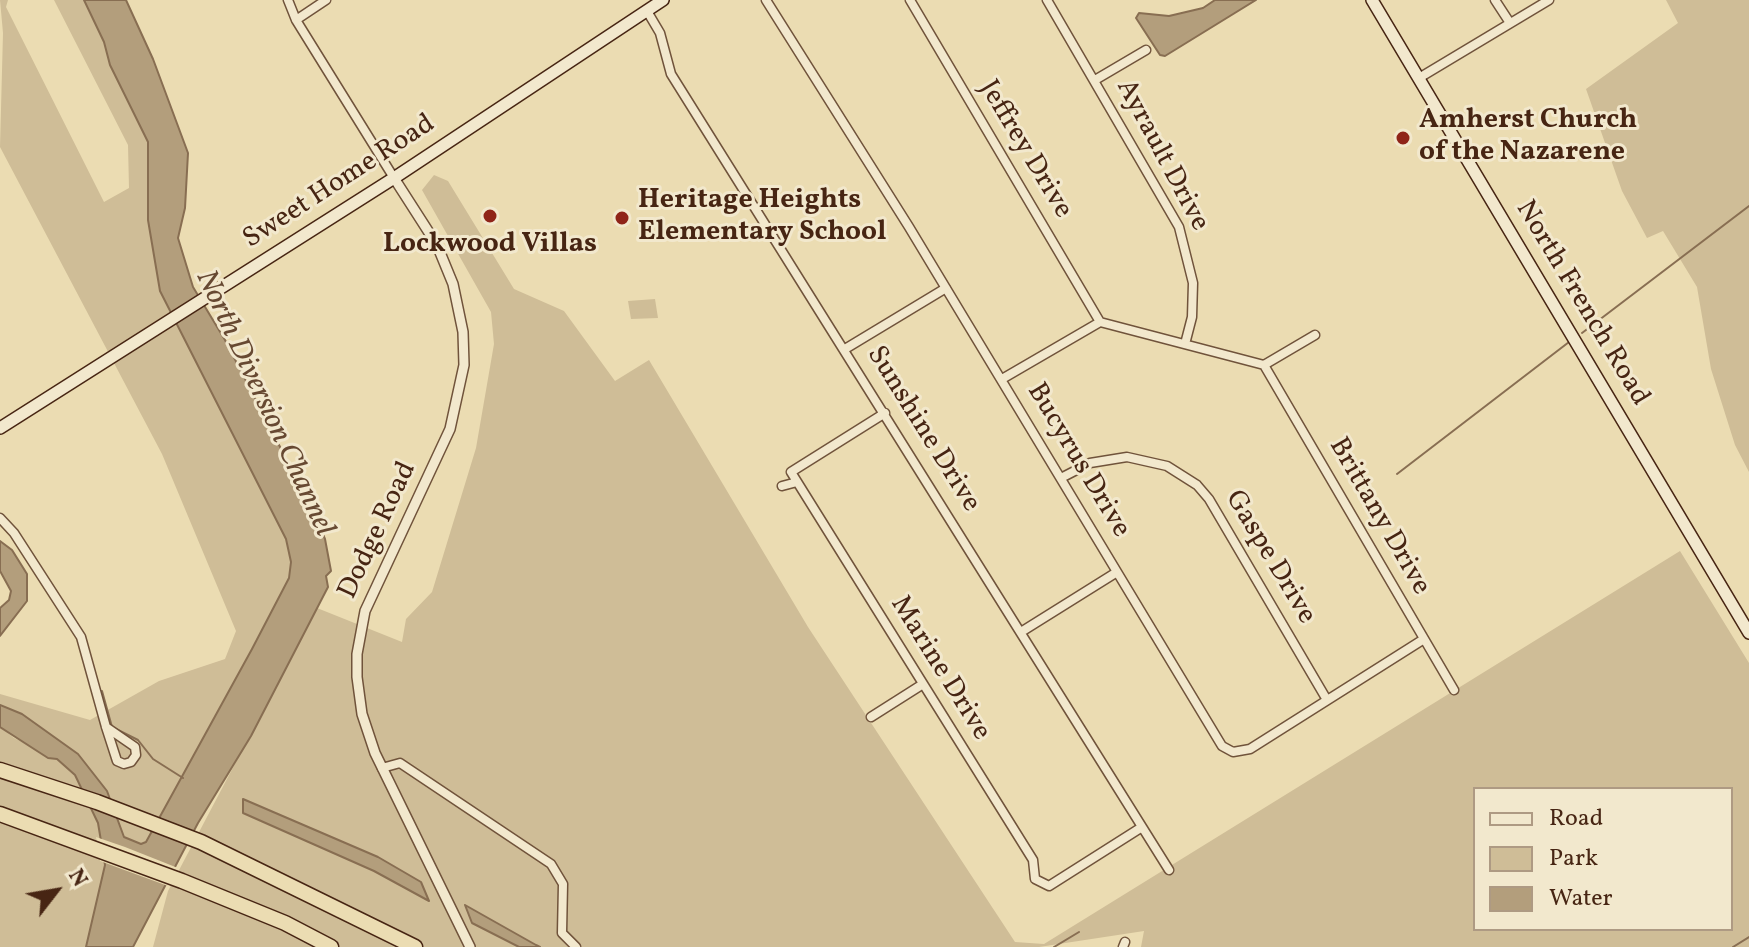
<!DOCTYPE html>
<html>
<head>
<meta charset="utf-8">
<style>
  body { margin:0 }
  #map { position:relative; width:1749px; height:947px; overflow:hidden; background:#ebdcb2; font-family:Vollkorn,serif }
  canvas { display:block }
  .legend { position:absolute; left:1473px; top:787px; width:260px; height:144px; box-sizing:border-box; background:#f2e8cd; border:2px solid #ae9a83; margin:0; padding:10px 14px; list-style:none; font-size:24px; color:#472513 }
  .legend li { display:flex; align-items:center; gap:16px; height:40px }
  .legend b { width:40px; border:2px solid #ae9a83 }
  .north { position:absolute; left:16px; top:851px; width:80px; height:80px; -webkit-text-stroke:6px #f2e8cd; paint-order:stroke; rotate:59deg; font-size:22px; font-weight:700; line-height:32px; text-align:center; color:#472513 }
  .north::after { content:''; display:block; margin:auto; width:28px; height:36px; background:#472513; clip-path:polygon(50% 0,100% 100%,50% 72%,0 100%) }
</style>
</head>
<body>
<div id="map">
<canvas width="1749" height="947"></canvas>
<ul class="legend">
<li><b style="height:10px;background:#f2e8cd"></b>Road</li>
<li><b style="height:22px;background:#cfbd97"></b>Park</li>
<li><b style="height:22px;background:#b39e7c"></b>Water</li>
</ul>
<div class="north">N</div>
</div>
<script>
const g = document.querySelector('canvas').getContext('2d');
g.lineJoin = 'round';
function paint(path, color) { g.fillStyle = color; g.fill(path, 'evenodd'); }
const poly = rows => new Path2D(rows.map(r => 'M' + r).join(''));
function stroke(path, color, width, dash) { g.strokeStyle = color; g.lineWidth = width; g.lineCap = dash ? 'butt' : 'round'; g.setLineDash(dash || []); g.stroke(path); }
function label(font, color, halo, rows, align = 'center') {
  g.font = font + ' Vollkorn,serif'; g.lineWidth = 6; g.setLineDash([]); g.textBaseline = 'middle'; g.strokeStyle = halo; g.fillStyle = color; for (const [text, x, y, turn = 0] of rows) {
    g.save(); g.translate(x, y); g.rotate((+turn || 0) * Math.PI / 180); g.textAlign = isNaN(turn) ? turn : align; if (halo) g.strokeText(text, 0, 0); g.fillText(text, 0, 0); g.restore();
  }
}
paint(poly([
  [0,0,8,0,6,7,104,202,129,188,128,145,54,0,84,0,104,42,110,65,148,142,148,220,160,291,286,539,291,562,289,578,222,705,146,842,141,844,124,837,107,791,78,754,22,714,0,705,0,694,90,720,159,681,225,659,236,631,162,454,0,147,3,33],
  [1666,0,1749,0,1749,472,1735,445,1711,369,1697,287,1663,231,1647,238,1622,191,1586,89,1678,23],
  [434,175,448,181,514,289,564,311,615,381,649,360,808,627,1015,942,1044,944,1680,551,1749,663,1749,947,1141,947,1144,931,1039,947,153,947,168,891,317,608,402,642,406,619,432,592,476,448,494,344,491,312,422,190],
  [1475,789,1731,789,1731,929,1475,929],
  [655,299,658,318,631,319,628,301],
  [0,727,14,738,57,759,75,775,98,823,105,865,86,947,0,947]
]), '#cfbd97');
const water = poly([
  [84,0,126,0,153,59,188,153,185,208,178,238,193,287,225,340,311,507,325,539,331,571,326,576,328,587,251,736,198,823,133,947,86,947,105,865,98,823,75,775,57,759,48,758,0,727,0,705,22,714,78,754,107,791,124,837,141,844,146,842,252,649,289,578,291,562,286,539,160,291,148,220,148,142,110,65,104,42,84,0],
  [1215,0,1256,0,1165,56,1160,55,1136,18,1139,13,1169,16,1203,8,1215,0],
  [0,541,12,550,27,574,27,601,0,636,0,608,9,600,11,591,0,571,0,541],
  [243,799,378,857,421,882,429,901,374,871,243,813,243,799],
  [465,905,536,945,540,947,519,947,472,923,465,905]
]);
paint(water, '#b39e7c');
stroke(water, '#886e52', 2);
paint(poly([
  [96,837,125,847,178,868,168,886,100,861]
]), '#ebdcb2');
stroke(poly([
  [1582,333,1749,206],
  [1397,474,1569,342],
  [102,691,112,727,138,740,153,759,183,778],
  [1054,947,1079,932],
  [1733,947,1749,937]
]), '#886e52', 2);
const minor = poly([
  [288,0,296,20,394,178],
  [766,0,909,227,1222,746,1233,752,1250,749,1424,639],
  [910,0,1100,322],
  [1047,0,1179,227,1193,283,1192,317,1185,344],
  [1495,0,1510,23],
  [647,11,660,33,671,74,1169,870],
  [296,20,326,0],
  [1419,78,1549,0],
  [1095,80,1146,50],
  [845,349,946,288],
  [1264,365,1454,690],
  [1002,379,1100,322,1264,365,1315,335],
  [885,413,791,472,1033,860,1035,879,1049,886,1142,827],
  [1061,478,1090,463,1127,457,1167,466,1197,485,1209,499,1327,700],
  [782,486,797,482],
  [0,518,14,533,81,637,106,727],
  [1021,632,1117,572],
  [871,717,923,684],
  [106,727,135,747,136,755,131,762,124,764,117,761,106,727],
  [382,768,400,763,551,864,563,884,562,933,576,947],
  [1123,947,1125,942]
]);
const tertiary = poly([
  [394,178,437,245,453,284,463,332,464,365,450,429,365,611,357,654,357,677,362,714,375,753,470,947]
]);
const secondary = poly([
  [1372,0,1749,633],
  [0,428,394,178,663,0]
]);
const motorway = poly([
  [0,770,97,802,201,842,415,947],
  [0,814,182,881,285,923,331,947]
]);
stroke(minor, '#70533b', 11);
stroke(tertiary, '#70533b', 12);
stroke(secondary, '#472513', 14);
stroke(motorway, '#472513', 17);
stroke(minor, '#f2e8cd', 8);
stroke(tertiary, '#f2e8cd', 9);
stroke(secondary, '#f2e8cd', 11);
stroke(motorway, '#ebdcb2', 14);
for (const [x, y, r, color] of [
  [1403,138,8,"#8f2418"],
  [490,216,8,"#8f2418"],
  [622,218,8,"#8f2418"]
]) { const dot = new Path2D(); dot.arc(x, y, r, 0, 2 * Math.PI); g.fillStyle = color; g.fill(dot); stroke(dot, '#f2e8cd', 3); }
label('bold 28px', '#472513', '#f2e8cd', [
  ["Amherst Church",1419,122],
  ["of the Nazarene",1419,154],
  ["Heritage Heights",638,202],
  ["Elementary School",638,234],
  ["Lockwood Villas",490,246,"center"]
], 'left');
label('28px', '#472513', '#f2e8cd', [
  ["Jeffrey Drive",1024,150,59],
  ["Ayrault Drive",1161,156,62],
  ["Sweet Home Road",340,183,-33],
  ["North French Road",1581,304,59],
  ["Sunshine Drive",922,430,58],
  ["Bucyrus Drive",1077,461,59],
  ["Brittany Drive",1378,517,60],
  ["Dodge Road",379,531,-65],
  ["Gaspe Drive",1269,558,59],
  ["Marine Drive",939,669,58]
]);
label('italic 30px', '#674932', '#f2e8cd', [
  ["North Diversion Channel",263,404,65]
]);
</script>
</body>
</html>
